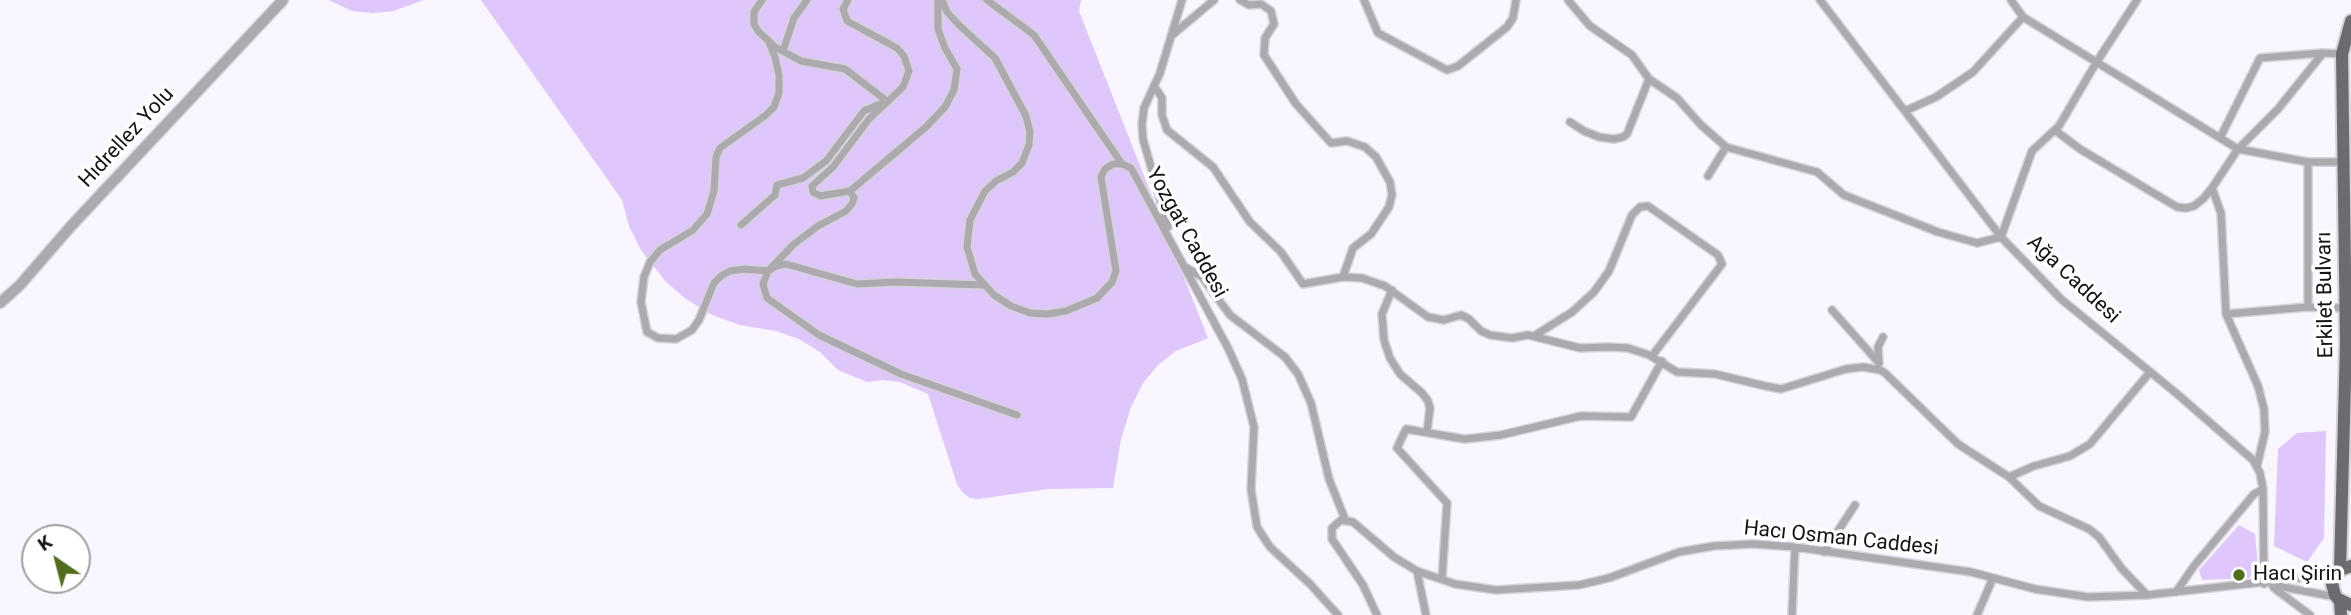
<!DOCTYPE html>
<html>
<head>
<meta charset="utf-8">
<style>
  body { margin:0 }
  #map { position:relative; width:2351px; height:615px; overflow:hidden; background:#faf6ff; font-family:Roboto,sans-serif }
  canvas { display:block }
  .north { position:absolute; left:21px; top:524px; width:70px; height:70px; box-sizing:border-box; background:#fff; border:2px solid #a1a0a1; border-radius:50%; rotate:325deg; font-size:19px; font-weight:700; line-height:28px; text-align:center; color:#141215 }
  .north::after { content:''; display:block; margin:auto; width:24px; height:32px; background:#536d1f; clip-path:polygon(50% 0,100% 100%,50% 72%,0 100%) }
</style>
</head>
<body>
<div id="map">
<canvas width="2351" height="615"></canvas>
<div class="north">K</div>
</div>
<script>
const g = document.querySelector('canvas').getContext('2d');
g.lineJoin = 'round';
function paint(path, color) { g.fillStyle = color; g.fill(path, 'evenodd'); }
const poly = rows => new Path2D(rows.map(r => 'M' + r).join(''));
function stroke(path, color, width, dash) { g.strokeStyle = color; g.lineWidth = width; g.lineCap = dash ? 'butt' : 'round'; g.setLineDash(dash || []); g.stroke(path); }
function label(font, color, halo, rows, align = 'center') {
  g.font = font + ' Roboto,sans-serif'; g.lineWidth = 7; g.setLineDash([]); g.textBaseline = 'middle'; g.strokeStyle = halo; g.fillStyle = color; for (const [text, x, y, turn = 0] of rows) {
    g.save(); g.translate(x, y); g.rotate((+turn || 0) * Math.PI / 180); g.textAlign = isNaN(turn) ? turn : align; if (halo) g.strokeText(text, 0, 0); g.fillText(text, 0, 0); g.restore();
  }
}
paint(poly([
  [329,0,424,0,393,11,373,13,352,11],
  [481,0,1081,0,1079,11,1208,338,1176,351,1158,365,1143,383,1131,407,1121,439,1113,488,1048,489,979,499,970,498,962,492,957,484,928,394,900,382,883,380,867,382,838,370,820,352,799,339,776,331,740,325,712,315,686,299,666,282,641,250,629,226,622,200],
  [2326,431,2324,538,2307,562,2274,546,2278,449,2297,433],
  [2239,525,2255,534,2258,568,2249,578,2202,580,2199,570]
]), '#dfc6fb');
const minor = poly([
  [762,0,754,12,754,24,758,31,775,47,801,61,845,69,887,101],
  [942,0,947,12,959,25,995,58,1026,116,1030,132,1029,145,1022,163,1013,172,996,181,985,191,970,220,967,247,975,274,994,295,1011,306,1030,313,1047,314,1066,311,1097,298,1112,282,1116,271,1101,177,1105,169,1113,164,1122,164,1131,168,1228,348,1242,379,1254,427,1251,489,1257,527,1270,547,1310,584,1338,615],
  [987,0,1034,35,1122,164],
  [1240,0,1249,5,1261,4,1271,11,1274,24,1265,38,1264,55,1296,104,1331,143,1347,141,1365,147,1376,157,1390,182,1392,195,1389,207,1371,234,1353,248,1343,277],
  [1364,0,1378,33,1447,70,1458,66,1507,27,1513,18,1516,0],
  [1568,0,1590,26,1632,55,1649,79],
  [1820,0,2001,237,2061,299,2176,393,2253,460,2260,473,2263,489,2264,584],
  [2011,0,2023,17],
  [1171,36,1214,0],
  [768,40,775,57,779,75,779,93,774,107,766,115,720,148,716,157,714,191,707,214,693,230,660,250,650,262,644,277,641,302,647,332,658,338,676,339,692,330,699,320,714,283,721,276,730,271,744,269,768,271,794,244,818,226,846,211,852,204,854,198,850,191,820,196,813,192,812,186,833,167,869,119,903,87,909,71,904,56,897,48,847,21,843,9,848,0],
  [783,51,794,18,807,0],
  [2342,54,2323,53,2278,109,2238,149,2212,188,2221,213,2226,314,2308,307,2346,308],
  [1154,86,1162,98,1162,115,1167,130,1213,167,1250,222,1281,252,1303,284,1343,277,1362,278,1385,286,1428,317,1444,320,1461,315,1469,319,1481,331,1490,335,1512,338,1528,335,1580,348,1608,347,1628,348,1649,355,1677,372,1715,374,1765,386,1781,389,1846,369,1863,367,1880,370,1885,373,1958,444,2009,477,2039,506,2089,529,2099,537,2122,569,2147,595],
  [1905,111,1936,97,1973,72,2023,17,2238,149,2308,162,2343,162],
  [1570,122,1584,131,1599,137,1614,139,1623,137,1627,134,1649,79,1677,98,1701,125,1726,147,1817,172,1844,195,1938,232,1977,243,2001,237,2032,151,2059,126,2096,63,2137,0],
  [2056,131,2080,149,2177,207,2186,208,2194,206,2203,199,2212,188],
  [2220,138,2260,58,2323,53],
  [2308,162,2308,307],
  [1708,176,1726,147],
  [850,191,926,127,945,107,954,90,957,69,945,48,938,29,938,0],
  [741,225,775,195,777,185,803,178,826,161,864,111,880,104],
  [1168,227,1143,139,1142,124,1144,108,1160,73,1182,0],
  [1187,268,1202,277,1230,315,1285,357,1298,374,1311,403,1329,479,1345,519],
  [983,285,896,282,857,284,786,264,776,266,768,271,763,284,767,298,819,335,901,374,1017,415],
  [1392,290,1382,314,1384,340,1390,358,1400,374,1422,393,1428,401,1430,408,1427,432],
  [1832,310,1879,363],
  [2226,314,2258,386,2264,409,2265,432,2257,466],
  [1534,336,1572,312,1594,292,1609,271,1632,215,1640,207,1648,206,1718,255,1722,264,1652,356],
  [1879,363,1878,347,1883,337],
  [2009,477,2034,466,2070,456,2090,444,2150,372],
  [1824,552,1855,505],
  [1417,571,1426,615],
  [1442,579,1447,503,1397,448,1406,429,1464,439,1475,438,1501,435,1581,416,1631,417,1662,361],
  [2272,585,2336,597],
  [2274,588,2310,615],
  [2176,592,2194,566,2254,494,2263,489],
  [1377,615,1363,585,1332,539,1332,528,1341,520,1353,522,1394,557,1417,571,1455,584,1496,590,1579,585,1609,578,1679,552,1714,546,1753,544,1795,547,1971,572,2035,589,2088,597,2147,595,2336,574],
  [1792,615,1795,547],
  [1977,615,1993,578]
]);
const tertiary = poly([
  [0,303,20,285,72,225,283,0]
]);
const primary = poly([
  [2351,566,2340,570,2332,584,2335,595,2338,599,2351,605],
  [2340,570,2346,343,2342,54,2351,21],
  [2340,601,2341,615]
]);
stroke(minor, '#d5d2da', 10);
stroke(tertiary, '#d5d2da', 13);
stroke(primary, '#d5d2da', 16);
stroke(minor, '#acaaae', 7);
stroke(tertiary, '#acaaae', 10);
stroke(primary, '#6d6a70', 12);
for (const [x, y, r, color] of [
  [2239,575,7,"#536d1f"]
]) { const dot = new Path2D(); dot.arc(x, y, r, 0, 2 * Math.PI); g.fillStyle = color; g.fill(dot); stroke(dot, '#fff', 2.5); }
label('21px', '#141215', '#fff', [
  ["Hıdrellez Yolu",127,138,-47],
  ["Yozgat Caddesi",1186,233,61],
  ["Ağa Caddesi",2073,280,43],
  ["Erkilet Bulvarı",2326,295,-91],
  ["Hacı Osman Caddesi",1841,539,6]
]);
label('21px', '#141215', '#fff', [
  ["Hacı Şirin",2253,575]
], 'left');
</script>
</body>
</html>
